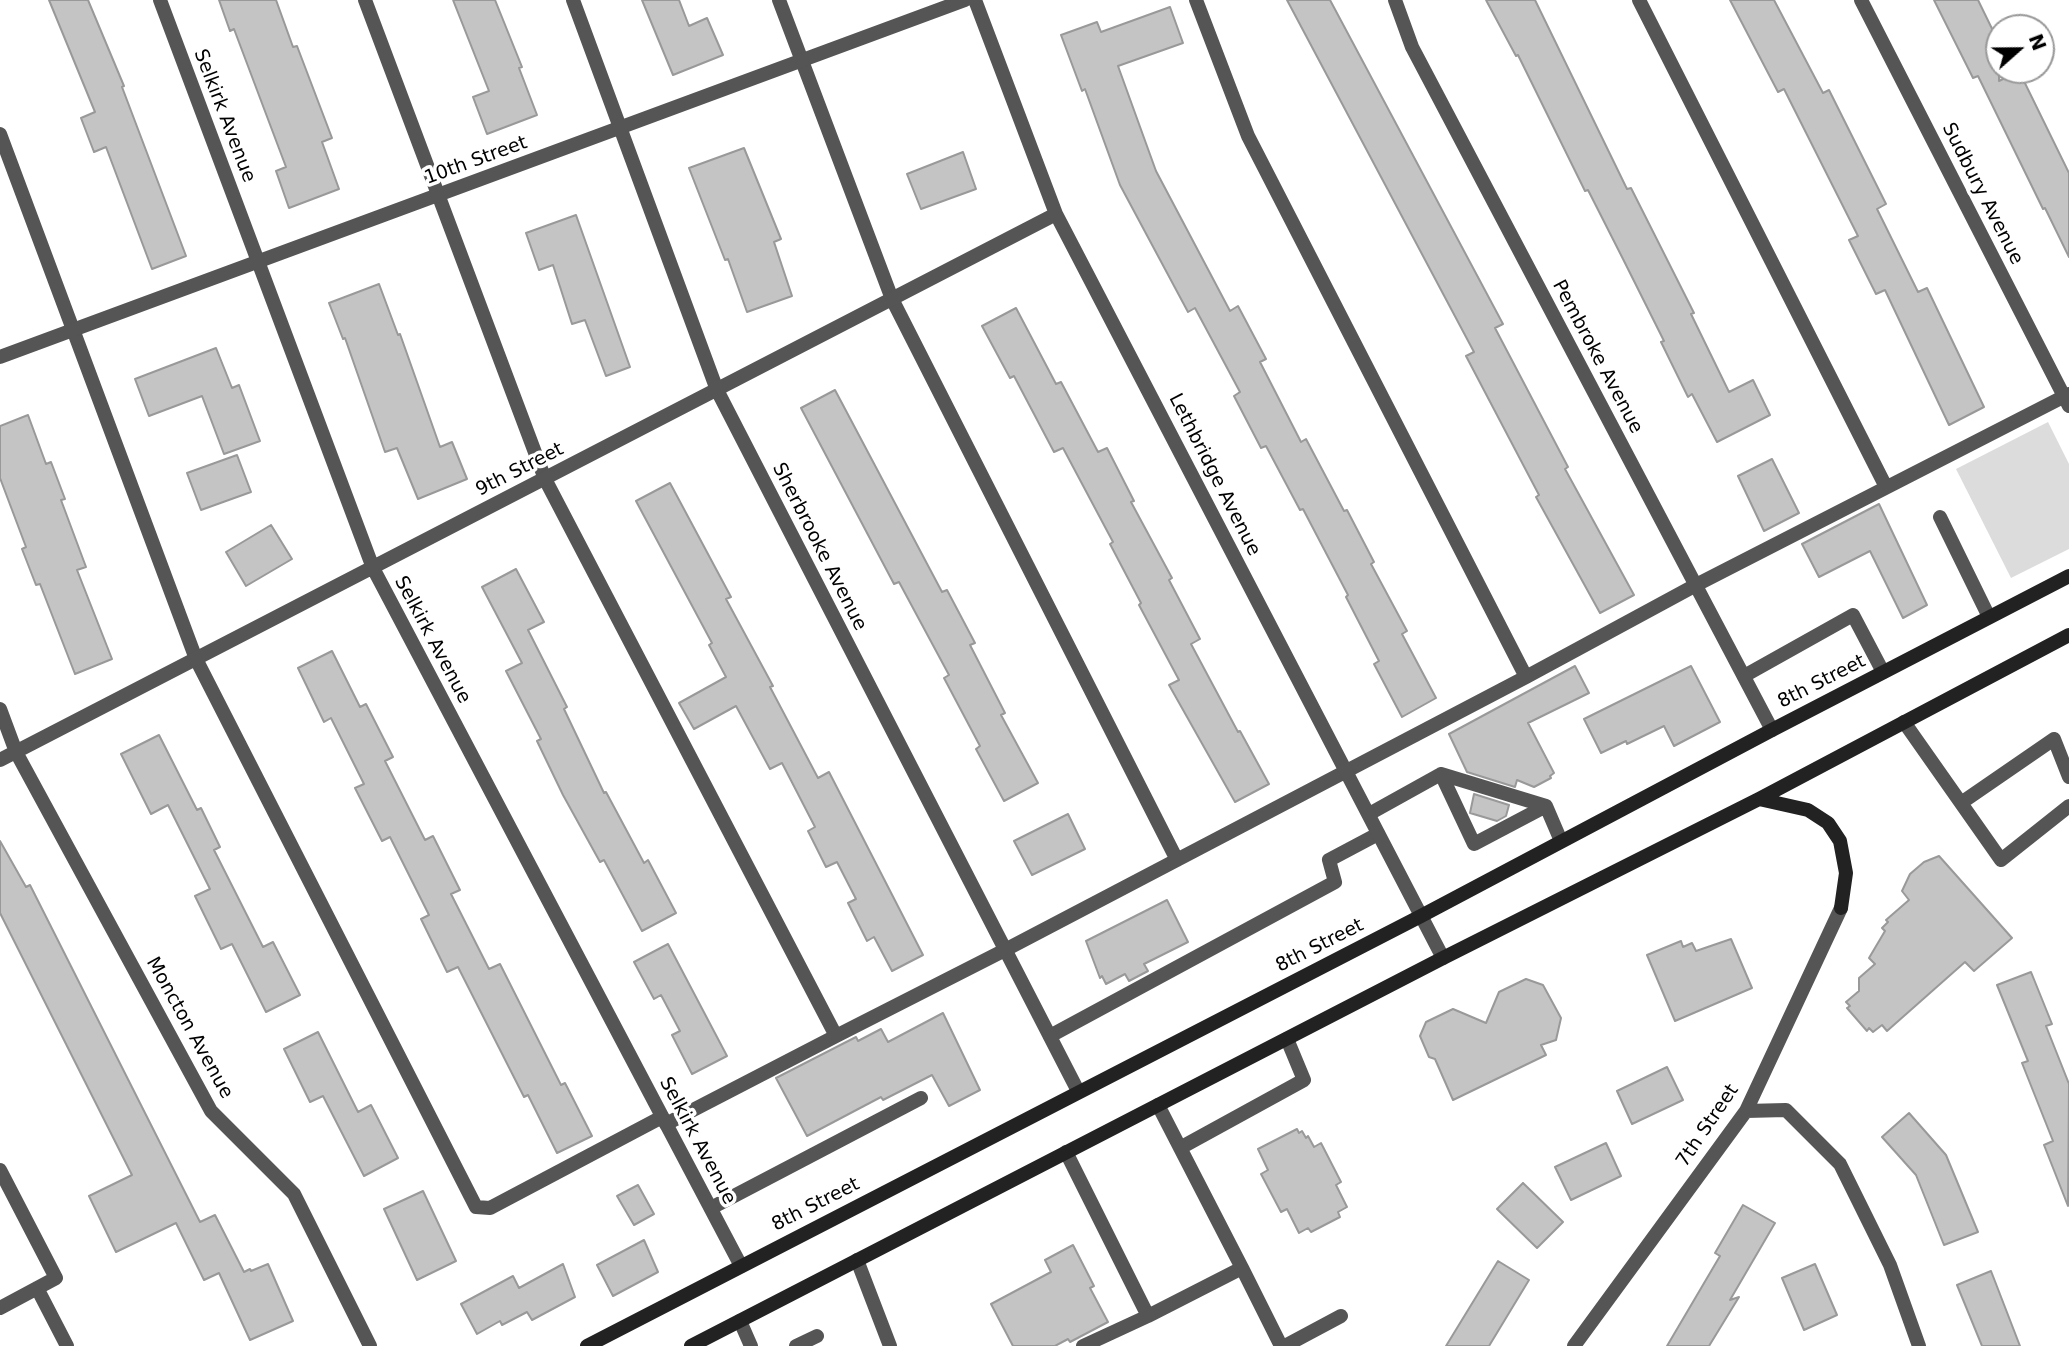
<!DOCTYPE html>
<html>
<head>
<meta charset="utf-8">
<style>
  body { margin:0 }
  #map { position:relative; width:2069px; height:1346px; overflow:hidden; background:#fff; font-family:"DejaVu Sans",sans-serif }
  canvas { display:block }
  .north { position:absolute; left:1985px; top:14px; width:70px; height:70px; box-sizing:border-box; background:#fff; border:2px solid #999; border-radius:50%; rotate:69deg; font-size:19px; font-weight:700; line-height:28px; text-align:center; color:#000 }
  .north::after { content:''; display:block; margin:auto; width:24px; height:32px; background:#000; clip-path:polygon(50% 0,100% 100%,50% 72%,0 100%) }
</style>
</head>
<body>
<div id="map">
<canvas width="2069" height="1346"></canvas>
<div class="north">N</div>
</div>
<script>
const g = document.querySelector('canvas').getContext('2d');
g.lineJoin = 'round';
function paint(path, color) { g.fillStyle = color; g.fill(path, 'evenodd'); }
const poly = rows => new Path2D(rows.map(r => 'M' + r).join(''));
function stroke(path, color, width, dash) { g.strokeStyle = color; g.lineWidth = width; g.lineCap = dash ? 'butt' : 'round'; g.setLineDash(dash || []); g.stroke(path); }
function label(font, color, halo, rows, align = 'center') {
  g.font = font + ' "DejaVu Sans",sans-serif'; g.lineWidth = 7; g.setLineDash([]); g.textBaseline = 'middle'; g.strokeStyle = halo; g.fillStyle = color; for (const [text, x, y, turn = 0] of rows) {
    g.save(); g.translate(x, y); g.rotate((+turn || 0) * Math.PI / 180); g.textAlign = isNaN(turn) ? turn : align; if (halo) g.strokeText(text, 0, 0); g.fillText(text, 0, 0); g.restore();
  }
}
paint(poly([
  [2048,422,2069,464,2069,549,2011,578,1956,469]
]), '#dcdcdc');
const building = poly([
  [49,0,88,0,124,86,122,87,186,256,152,269,106,147,94,152,81,118,95,112,49,0],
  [219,0,276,0,293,47,297,46,332,138,322,142,339,189,289,208,276,171,286,167,234,29,230,31,219,0],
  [453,0,495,0,522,67,519,68,537,115,487,134,473,97,489,91,453,0],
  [642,0,679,0,689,26,707,18,723,55,673,75,642,0],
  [1287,0,1330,0,1503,324,1495,328,1568,467,1565,469,1634,595,1600,613,1536,497,1539,495,1466,356,1474,352,1287,0],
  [1486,0,1535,0,1627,189,1631,188,1694,313,1691,314,1729,392,1753,380,1770,415,1717,442,1692,394,1688,397,1661,342,1664,341,1623,259,1588,190,1585,191,1518,55,1516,56,1486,0],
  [1730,0,1774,0,1823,93,1829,90,1886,204,1877,209,1918,292,1927,288,1984,407,1949,425,1885,290,1876,294,1849,240,1858,236,1784,89,1778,92,1730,0],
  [1934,0,1978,0,1999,43,1999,81,2019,71,2069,173,2069,257,2045,208,2043,209,1978,76,1973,78,1934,0],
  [1170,7,1183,43,1118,66,1156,171,1230,311,1238,306,1266,359,1260,362,1301,442,1306,439,1344,511,1347,510,1374,562,1371,564,1407,631,1402,634,1436,698,1402,717,1374,664,1379,661,1346,597,1348,595,1303,509,1300,510,1266,446,1261,448,1234,396,1240,392,1195,308,1188,312,1120,185,1085,89,1082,91,1061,35,1097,22,1101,32,1170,7],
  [744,148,781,239,774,242,792,296,747,312,728,259,725,260,689,168,744,148],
  [963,152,976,189,921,209,907,174,963,152],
  [576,215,630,367,606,376,585,320,572,324,553,265,539,270,526,233,576,215],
  [379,284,398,335,400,334,440,447,452,442,467,479,418,499,397,448,385,452,345,338,343,339,329,303,379,284],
  [1016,308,1056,384,1061,382,1098,452,1107,448,1134,501,1131,502,1172,578,1169,580,1200,639,1191,644,1238,732,1240,731,1269,784,1235,802,1169,685,1179,680,1139,605,1141,603,1110,544,1113,542,1063,448,1054,452,1014,376,1010,378,982,326,1016,308],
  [216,348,232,388,239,385,260,441,224,454,202,396,149,416,135,379,216,348],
  [835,390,942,592,947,590,975,643,970,645,1005,713,1001,715,1038,783,1004,801,976,749,980,746,944,678,949,675,899,582,894,584,801,408,835,390],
  [28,415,46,464,51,462,65,499,61,500,86,567,77,570,112,659,75,674,40,584,36,585,22,549,26,547,0,478,0,426,28,415],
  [237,455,251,492,201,510,187,473,237,455],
  [1772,459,1799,513,1764,531,1738,476,1772,459],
  [670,483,731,597,726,599,773,686,770,687,818,778,829,772,923,955,892,971,874,937,867,941,848,903,856,899,837,862,826,867,808,831,815,827,782,763,770,769,736,706,694,729,679,703,726,677,709,645,712,643,636,501,670,483],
  [1879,504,1927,605,1903,618,1870,551,1819,577,1802,544,1879,504],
  [271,525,292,559,246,586,226,552,271,525],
  [516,569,544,622,528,630,567,707,564,709,604,793,606,792,644,863,648,860,676,913,642,931,604,860,600,862,563,795,537,741,541,739,506,671,522,663,482,587,516,569],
  [332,651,360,707,366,704,393,757,385,761,425,840,433,836,460,890,451,894,489,969,500,964,561,1085,565,1083,592,1136,557,1153,528,1095,524,1097,458,967,447,972,421,919,429,915,390,837,382,841,355,788,364,784,331,718,324,722,298,668,332,651],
  [1575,666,1589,693,1528,723,1554,773,1550,776,1551,778,1534,787,1517,780,1515,787,1467,772,1449,734,1575,666],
  [1691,666,1720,722,1674,746,1664,726,1627,744,1626,741,1601,753,1584,719,1691,666],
  [159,735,197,810,201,808,220,847,214,850,263,947,273,942,300,995,266,1012,232,944,221,949,195,896,210,889,168,805,151,814,121,754,159,735],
  [1474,794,1509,805,1506,816,1497,821,1470,813,1474,794],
  [1068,814,1085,849,1032,875,1014,841,1068,814],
  [0,841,26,887,30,885,200,1222,215,1215,244,1272,250,1269,251,1271,268,1264,293,1321,250,1340,219,1273,204,1280,176,1223,116,1252,89,1196,132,1175,0,913,0,841],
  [1939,856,2012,938,1974,971,1965,962,1887,1031,1882,1025,1873,1032,1869,1028,1867,1031,1847,1008,1850,1006,1846,1002,1859,991,1859,978,1875,964,1869,958,1885,931,1882,928,1888,922,1886,920,1909,900,1902,891,1910,874,1924,862,1939,856],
  [1167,900,1188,942,1144,964,1148,971,1129,981,1125,974,1106,984,1102,976,1100,978,1086,941,1167,900],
  [1731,939,1752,988,1675,1021,1647,955,1681,941,1683,947,1692,943,1696,951,1731,939],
  [668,944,727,1056,692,1074,672,1035,680,1031,661,995,654,999,634,962,668,944],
  [2031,972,2052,1024,2046,1026,2069,1084,2068,1206,2044,1145,2053,1141,2022,1063,2028,1061,1997,985,2031,972],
  [1526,979,1543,985,1561,1018,1556,1040,1541,1045,1546,1055,1453,1100,1435,1059,1429,1057,1420,1036,1426,1022,1453,1009,1486,1023,1499,992,1526,979],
  [943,1013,980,1090,949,1106,932,1075,883,1100,881,1097,807,1136,776,1078,856,1037,858,1041,881,1029,888,1042,943,1013],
  [318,1032,358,1112,371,1105,398,1158,364,1176,323,1096,310,1102,284,1049,318,1032],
  [1667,1067,1683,1100,1632,1124,1617,1091,1667,1067],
  [1909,1113,1946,1155,1978,1232,1944,1245,1916,1175,1882,1137,1909,1113],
  [1297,1129,1299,1133,1302,1131,1306,1138,1308,1136,1314,1147,1321,1143,1341,1182,1336,1185,1347,1207,1338,1212,1340,1217,1311,1232,1308,1228,1299,1233,1287,1209,1281,1212,1261,1174,1268,1170,1258,1149,1297,1129],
  [1606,1143,1621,1176,1571,1200,1555,1167,1606,1143],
  [1523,1183,1563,1222,1537,1248,1497,1209,1523,1183],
  [638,1185,654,1214,634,1225,617,1196,638,1185],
  [423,1191,456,1261,417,1280,384,1209,423,1191],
  [1743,1205,1775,1223,1730,1300,1739,1297,1709,1346,1667,1346,1720,1256,1715,1253,1743,1205],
  [644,1240,658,1272,613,1296,597,1265,644,1240],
  [1073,1245,1094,1286,1090,1288,1108,1322,1070,1342,1068,1339,1055,1346,1013,1346,991,1304,1051,1272,1045,1260,1073,1245],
  [1498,1261,1529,1280,1489,1346,1446,1346,1498,1261],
  [563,1264,575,1297,532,1320,527,1312,502,1325,500,1321,477,1334,461,1304,513,1276,519,1288,563,1264],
  [1815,1264,1837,1315,1804,1330,1782,1278,1815,1264],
  [1991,1271,2020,1346,1982,1346,1957,1285,1991,1271]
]);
paint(building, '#c4c4c4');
stroke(building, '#999', 2);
stroke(poly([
  [365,0,545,479,836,1036,1005,950,1526,677,1696,585,2069,394],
  [779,0,892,299,1177,860],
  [1196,0,1248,136,1526,677],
  [1639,0,1886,487],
  [0,134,196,659,476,1207,490,1208,662,1117],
  [1940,517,1989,617],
  [1744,676,1853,615,1883,672],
  [1904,722,2001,860,2069,806],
  [1441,774,1546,806],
  [1961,803,2054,739,2069,777],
  [1369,814,1441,774,1474,844,1546,806,1561,841],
  [1050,1036,1335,882,1329,860,1378,834],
  [1158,1105,1242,1268],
  [666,1124,836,1036],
  [1180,1148,1304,1080,1287,1039],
  [1066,1152,1148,1316,1242,1268,1281,1346],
  [0,1170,56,1278,0,1308],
  [711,1208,921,1098],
  [857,1260,890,1346],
  [37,1288,67,1346],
  [740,1321,751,1346],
  [796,1346,817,1336],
  [1083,1346,1148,1316],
  [1285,1346,1341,1316]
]), '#555', 14);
stroke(poly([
  [160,0,373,568,741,1266],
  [573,0,717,390,1078,1091],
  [975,0,1056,214,1443,958],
  [1395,0,1412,47,1772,730],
  [1861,0,2069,406],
  [0,357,965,0],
  [0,709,16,752,211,1111,294,1194,370,1346],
  [0,760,1056,214],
  [1746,1111,1786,1110,1840,1164,1890,1265,1919,1346],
  [1574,1346,1746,1111,1841,908]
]), '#555', 14);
stroke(poly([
  [1759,799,1808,810,1828,823,1840,841,1846,873,1841,908],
  [587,1346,1421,916,1772,730,2069,576],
  [691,1346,1443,958,1759,799,2069,635]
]), '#222', 14);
label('19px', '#000', '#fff', [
  ["Selkirk Avenue",224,116,69],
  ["10th Street",476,161,-20],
  ["Sudbury Avenue",1982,194,63],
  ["Pembroke Avenue",1597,357,62],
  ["9th Street",520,470,-27],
  ["Lethbridge Avenue",1214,475,63],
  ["Sherbrooke Avenue",819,547,63],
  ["Selkirk Avenue",432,640,62],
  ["8th Street",1822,682,-27],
  ["8th Street",1320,946,-27],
  ["Moncton Avenue",189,1028,61],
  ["7th Street",1708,1126,-56],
  ["Selkirk Avenue",697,1141,62],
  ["8th Street",816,1205,-27]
]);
</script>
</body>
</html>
